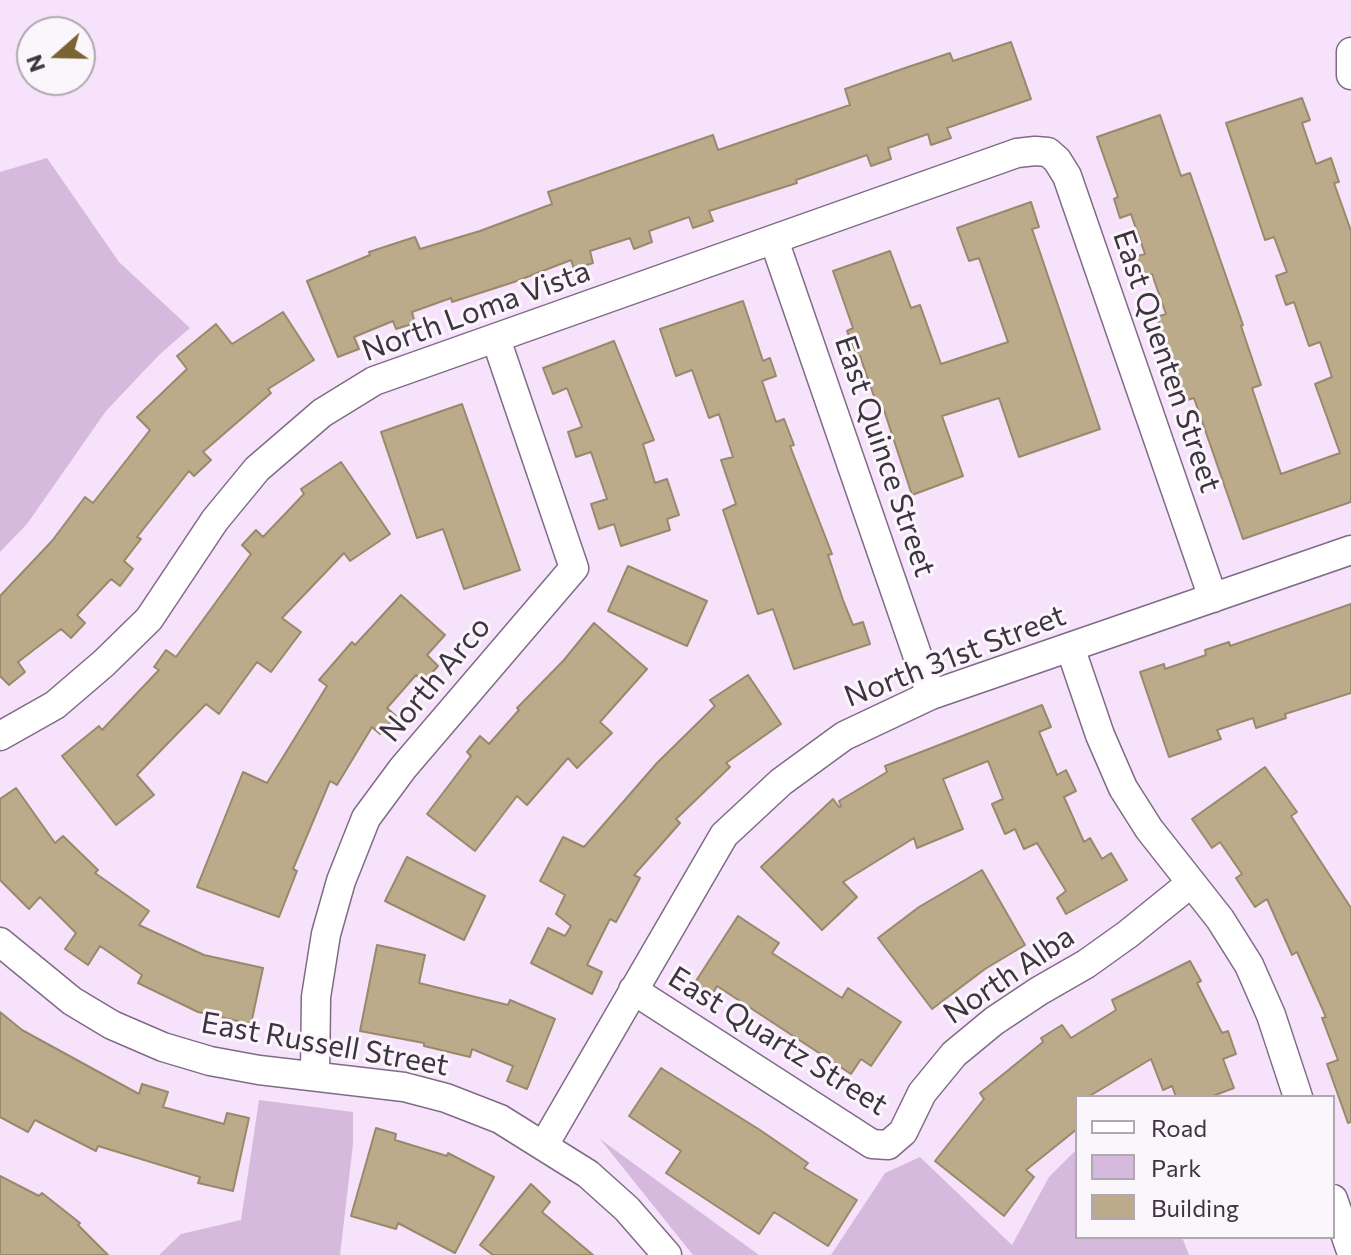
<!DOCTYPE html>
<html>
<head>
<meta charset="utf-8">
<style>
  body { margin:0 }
  #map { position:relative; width:1351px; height:1255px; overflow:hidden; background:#f6e3fb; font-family:Commissioner,sans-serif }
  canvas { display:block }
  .legend { position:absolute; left:1075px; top:1095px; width:260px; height:144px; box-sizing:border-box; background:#fbf6fc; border:2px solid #afa8b0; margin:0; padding:10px 14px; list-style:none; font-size:24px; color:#3d343f }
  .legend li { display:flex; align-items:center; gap:16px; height:40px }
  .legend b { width:40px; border:2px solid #afa8b0 }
  .north { position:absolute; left:16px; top:16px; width:80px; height:80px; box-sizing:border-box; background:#fbf6fc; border:2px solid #afa8b0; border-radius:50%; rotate:250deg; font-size:22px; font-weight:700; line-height:32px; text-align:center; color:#3d343f }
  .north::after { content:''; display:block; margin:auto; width:28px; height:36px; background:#7b6434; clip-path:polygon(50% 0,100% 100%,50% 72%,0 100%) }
</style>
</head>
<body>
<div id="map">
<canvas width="1351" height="1255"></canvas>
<ul class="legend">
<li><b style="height:10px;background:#fff"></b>Road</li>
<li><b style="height:22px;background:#d6bade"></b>Park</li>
<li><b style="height:22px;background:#bbab8a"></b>Building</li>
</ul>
<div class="north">N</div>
</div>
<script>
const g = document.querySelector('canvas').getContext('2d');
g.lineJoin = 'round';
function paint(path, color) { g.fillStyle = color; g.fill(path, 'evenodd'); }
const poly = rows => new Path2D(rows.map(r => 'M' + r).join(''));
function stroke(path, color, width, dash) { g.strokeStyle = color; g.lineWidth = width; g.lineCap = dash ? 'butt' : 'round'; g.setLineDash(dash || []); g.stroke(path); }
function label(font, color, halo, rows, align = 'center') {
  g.font = font + ' Commissioner,sans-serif'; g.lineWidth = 6; g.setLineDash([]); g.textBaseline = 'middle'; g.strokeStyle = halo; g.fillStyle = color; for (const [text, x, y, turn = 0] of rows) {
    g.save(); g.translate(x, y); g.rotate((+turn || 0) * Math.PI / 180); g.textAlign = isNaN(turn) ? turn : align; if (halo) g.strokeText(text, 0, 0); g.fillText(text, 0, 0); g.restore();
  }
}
paint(poly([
  [47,158,119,262,190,328,159,355,106,411,27,524,0,552,0,172],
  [259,1100,353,1112,353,1144,340,1255,159,1255,181,1234,241,1220],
  [600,1139,759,1255,693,1255],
  [1077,1149,1077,1237,1182,1237,1189,1255,831,1255,885,1173,920,1157,1012,1245,1049,1177]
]), '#d6bade');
const building = poly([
  [1011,42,1031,99,947,128,951,138,931,145,928,134,888,148,891,159,871,166,867,155,796,180,797,183,709,211,713,221,693,228,689,217,649,231,652,242,634,249,630,238,590,251,593,263,574,269,571,260,514,282,452,302,451,298,412,312,415,323,396,329,393,321,354,337,359,349,338,357,307,281,370,255,369,252,415,237,420,249,480,231,552,204,548,192,713,135,718,150,850,105,845,89,905,68,950,53,953,61,1011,42],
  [1302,98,1310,120,1302,123,1316,164,1331,158,1339,182,1334,183,1351,231,1351,502,1243,539,1194,398,1184,401,1157,317,1166,314,1152,274,1141,277,1134,257,1145,254,1131,214,1120,218,1114,199,1118,197,1097,137,1160,115,1181,176,1190,173,1243,325,1241,326,1261,385,1252,388,1281,474,1340,453,1315,384,1332,377,1320,342,1309,346,1294,302,1286,305,1276,276,1287,272,1274,237,1265,240,1226,123,1302,98],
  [1031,202,1039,227,1032,229,1100,429,1019,457,999,398,942,416,963,476,912,495,882,404,877,405,860,356,857,357,847,331,853,328,833,271,890,251,911,308,920,305,941,364,1008,342,979,258,969,261,957,228,1031,202],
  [743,301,763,361,770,358,776,376,762,381,776,422,784,419,794,445,790,446,832,554,828,555,843,600,853,625,863,622,870,644,794,669,773,609,758,614,723,510,736,504,721,460,733,457,719,414,709,418,692,370,676,376,660,329,743,301],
  [283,312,314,360,268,389,271,393,203,452,211,460,194,476,189,471,137,537,141,539,124,561,133,569,120,586,111,579,77,615,85,623,71,638,61,629,18,662,25,672,9,685,0,676,0,596,52,541,85,497,93,503,150,430,137,417,187,369,177,356,216,324,232,344,283,312],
  [614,341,654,440,643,444,655,483,667,479,679,515,667,519,670,530,621,546,614,524,599,529,591,504,607,499,591,452,576,457,568,432,582,427,567,388,553,394,543,368,614,341],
  [462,404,520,570,464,589,443,529,417,538,381,432,462,404],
  [341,462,390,534,350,561,344,553,282,618,301,632,271,672,257,662,219,714,206,704,137,775,154,795,116,825,62,756,99,726,102,730,159,670,154,667,166,650,176,657,251,554,242,545,256,530,263,537,304,494,301,489,341,462],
  [628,566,707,601,687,646,608,611,628,566],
  [401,595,445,635,427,655,438,666,424,682,416,675,387,708,396,716,380,734,372,727,337,785,330,781,293,869,297,871,279,917,197,887,243,772,267,783,327,686,319,680,352,642,355,645,401,595],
  [1351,604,1351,693,1285,714,1286,718,1256,728,1253,718,1217,730,1221,739,1169,757,1140,672,1164,664,1165,669,1206,655,1205,650,1229,642,1230,646,1351,604],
  [594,623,647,669,600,722,612,733,577,768,568,758,527,805,517,796,475,851,427,814,471,756,467,752,480,736,489,744,519,710,517,708,564,660,594,623],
  [748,675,781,724,726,763,730,767,676,819,680,823,634,875,640,878,616,922,610,919,587,965,602,972,592,994,531,963,548,928,565,936,571,926,556,914,565,895,540,881,563,837,584,847,657,763,715,706,710,700,748,675],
  [1042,705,1051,727,1039,732,1057,775,1066,770,1076,791,1064,797,1084,842,1090,838,1102,859,1111,853,1127,880,1066,914,1057,898,1066,891,1037,843,1024,849,1015,829,1005,834,992,804,1003,799,988,761,943,779,963,829,917,848,914,838,843,882,857,897,822,930,761,867,833,799,839,807,841,806,839,801,887,772,885,766,1042,705],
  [1265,767,1297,812,1291,816,1351,908,1351,1122,1348,1123,1327,1064,1338,1060,1322,1018,1326,1017,1297,952,1292,955,1267,899,1255,907,1236,878,1242,874,1220,842,1212,848,1192,819,1265,767],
  [16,788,55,843,63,836,98,870,95,873,149,911,139,925,204,955,263,968,251,1024,198,1012,138,983,142,975,100,946,88,965,65,949,76,933,40,897,29,909,0,880,0,799,16,788],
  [407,857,485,896,464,940,385,901,407,857],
  [982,870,1025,945,985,969,932,1009,878,938,919,907,982,870],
  [738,916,779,943,772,953,842,998,848,988,901,1022,871,1066,861,1059,851,1074,717,986,712,995,694,984,738,916],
  [377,945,425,955,419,983,508,1005,510,1000,555,1019,527,1089,507,1081,513,1066,472,1049,470,1057,424,1046,424,1043,360,1031,377,945],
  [1190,961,1201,981,1197,983,1222,1033,1228,1031,1236,1054,1223,1059,1234,1088,1210,1097,1176,1097,1172,1086,1163,1090,1151,1059,1088,1097,1077,1097,1077,1129,1026,1170,1034,1177,1004,1216,935,1161,984,1099,980,1093,1043,1042,1041,1038,1062,1025,1071,1038,1116,1010,1112,1000,1190,961],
  [0,1012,22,1030,139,1094,142,1084,168,1092,163,1107,224,1124,227,1113,249,1118,233,1191,198,1183,200,1177,98,1146,96,1151,35,1120,28,1132,0,1117,0,1012],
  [661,1068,760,1130,808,1163,804,1168,857,1200,828,1246,774,1212,759,1234,666,1173,681,1151,629,1116,661,1068],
  [376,1128,396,1134,395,1140,447,1156,448,1153,494,1177,455,1253,398,1223,396,1229,351,1216,376,1128],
  [0,1176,39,1196,42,1193,80,1223,78,1225,108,1255,0,1255,0,1176],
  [531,1184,550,1202,542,1212,593,1255,493,1255,480,1245,531,1184]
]);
paint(building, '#bbab8a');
stroke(building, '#99896a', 2);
const minor = poly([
  [1351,52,1351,75],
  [774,240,931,695],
  [1070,647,1100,735,1123,788,1149,829,1220,919,1249,965,1271,1015,1298,1097],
  [0,736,55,705,104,663,149,619,215,520,257,469,322,413,374,381,1017,153,1035,151,1048,152,1057,160,1067,176,1213,598],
  [0,942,72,1001,112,1025,163,1047,210,1061,259,1070,404,1087,446,1098,500,1119,588,1174,627,1209,667,1255],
  [633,990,872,1144,888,1145,903,1132,922,1093,954,1054,994,1021,1039,991,1086,964,1128,934,1191,883],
  [315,1076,316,997,326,934,341,881,366,818,403,768,574,568,496,339],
  [544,1145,724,835,781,782,844,736,931,695,1351,550],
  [1333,1199,1351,1251]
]);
stroke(minor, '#806b86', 31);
stroke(minor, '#fff', 28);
label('30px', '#3d343f', '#fbf6fc', [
  ["North Loma Vista",476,311,-20],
  ["East Quenten Street",1167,361,71],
  ["East Quince Street",885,456,71],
  ["North 31st Street",955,656,-21],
  ["North Arco",435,679,-50],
  ["North Alba",1009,975,-34],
  ["East Quartz Street",778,1041,32],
  ["East Russell Street",325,1044,10]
]);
</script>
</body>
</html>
